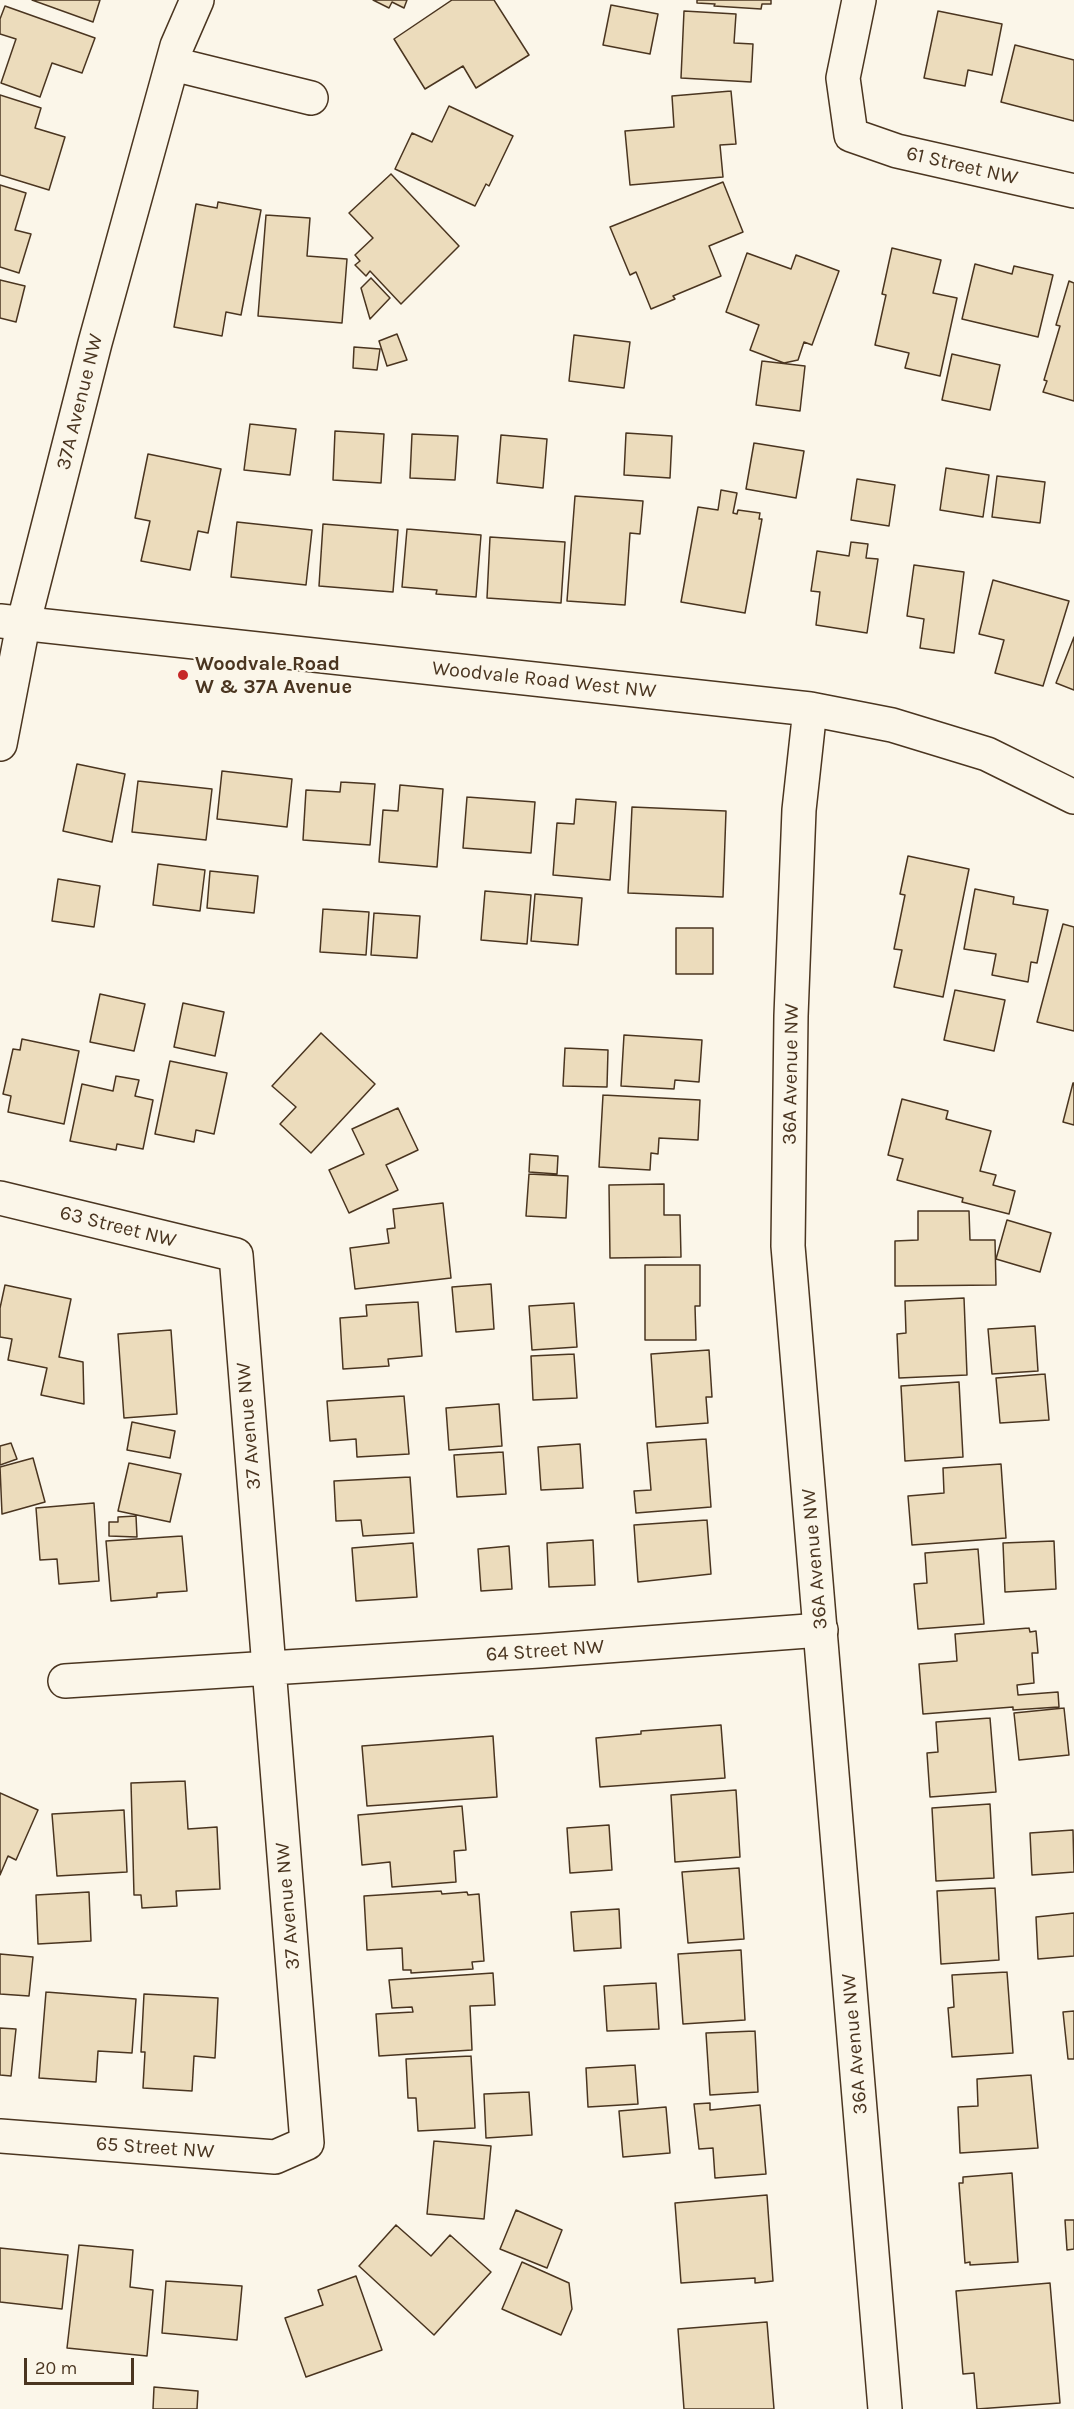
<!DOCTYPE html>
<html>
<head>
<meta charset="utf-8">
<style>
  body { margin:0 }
  #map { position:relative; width:1074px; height:2409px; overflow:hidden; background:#fbf6e9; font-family:Karla,sans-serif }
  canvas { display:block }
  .scale { position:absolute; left:24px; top:2358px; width:110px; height:27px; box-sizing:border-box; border:3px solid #4a3520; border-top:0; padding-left:8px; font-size:18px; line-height:21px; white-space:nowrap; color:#4a3520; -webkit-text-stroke:4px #fbf6e9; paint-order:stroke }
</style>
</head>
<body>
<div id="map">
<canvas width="1074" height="2409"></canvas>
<div class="scale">20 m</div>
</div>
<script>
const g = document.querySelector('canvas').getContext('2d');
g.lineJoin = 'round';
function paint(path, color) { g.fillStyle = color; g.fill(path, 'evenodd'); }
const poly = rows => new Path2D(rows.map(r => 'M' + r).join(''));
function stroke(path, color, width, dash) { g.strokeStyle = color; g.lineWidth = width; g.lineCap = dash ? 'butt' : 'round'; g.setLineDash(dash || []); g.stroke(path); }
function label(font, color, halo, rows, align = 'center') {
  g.font = font + ' Karla,sans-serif'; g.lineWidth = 4.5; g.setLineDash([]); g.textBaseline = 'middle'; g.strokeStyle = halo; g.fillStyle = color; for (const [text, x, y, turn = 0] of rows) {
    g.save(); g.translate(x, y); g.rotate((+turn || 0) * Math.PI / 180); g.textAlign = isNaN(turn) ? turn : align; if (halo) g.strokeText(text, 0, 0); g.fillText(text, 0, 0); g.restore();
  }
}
const building = poly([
  [32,0,100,0,93,22,32,0],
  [373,0,407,0,404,8,392,2,389,8,373,0],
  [452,0,494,0,529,55,476,88,463,66,425,89,394,39,452,0],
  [697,0,771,0,771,4,762,4,761,9,714,6,715,4,697,3,697,0],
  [611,5,658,14,650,54,603,45,611,5],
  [5,6,95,38,82,73,52,63,40,97,1,83,16,39,0,34,0,19,5,6],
  [684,11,736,14,734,43,753,44,751,82,681,78,684,11],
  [938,11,1002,24,992,75,968,70,965,86,924,78,938,11],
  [1015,45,1074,60,1074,121,1001,102,1015,45],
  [731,91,736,144,720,145,723,177,630,185,625,131,674,127,672,96,731,91],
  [0,95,41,108,35,128,65,137,49,190,0,175,0,95],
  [449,106,513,136,489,186,486,184,475,206,395,169,412,133,432,142,449,106],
  [391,174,459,246,401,304,370,271,366,276,355,265,360,261,355,255,373,238,349,213,391,174],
  [723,182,743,232,709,246,721,276,673,296,675,299,651,309,636,272,630,275,610,227,723,182],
  [0,185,26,193,15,230,31,234,19,273,0,267,0,185],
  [218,202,261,210,241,315,226,312,222,336,174,327,196,204,217,208,218,202],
  [266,215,310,218,307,256,347,259,342,323,258,316,266,215],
  [892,248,941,260,933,293,957,298,940,376,905,368,909,353,875,345,886,295,882,294,892,248],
  [747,253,791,269,796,255,839,271,812,345,804,342,798,360,784,363,750,350,759,325,726,312,747,253],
  [975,264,1012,274,1014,266,1053,275,1038,337,962,319,975,264],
  [371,278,390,298,370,319,361,288,371,278],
  [0,280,25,286,16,322,0,318,0,280],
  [1069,281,1074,283,1074,401,1043,392,1047,381,1044,380,1060,326,1056,325,1069,281],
  [397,334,407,360,387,366,379,341,397,334],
  [574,335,630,342,624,388,569,381,574,335],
  [354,347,380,349,377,370,353,368,354,347],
  [952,354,1000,365,990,410,942,400,952,354],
  [762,361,805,366,800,411,756,405,762,361],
  [250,424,296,429,290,475,244,470,250,424],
  [335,431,384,434,381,483,333,480,335,431],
  [626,433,672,436,670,478,624,475,626,433],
  [412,434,458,436,455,480,410,478,412,434],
  [501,435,547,439,543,488,497,483,501,435],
  [754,443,804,451,796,498,746,489,754,443],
  [148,454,221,469,208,533,198,531,190,570,141,561,150,521,135,518,148,454],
  [946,468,989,475,983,517,940,510,946,468],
  [997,476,1045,482,1040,523,992,517,997,476],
  [857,479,895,485,889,526,851,520,857,479],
  [721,490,737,493,733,513,737,514,738,510,760,513,759,519,762,519,745,613,681,602,698,507,718,510,721,490],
  [575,496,643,501,640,534,630,533,625,605,567,601,575,496],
  [237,522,312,530,306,585,231,577,237,522],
  [323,524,398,530,393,592,319,586,323,524],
  [407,529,481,535,476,597,436,594,437,590,402,587,407,529],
  [490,537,565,542,561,603,487,598,490,537],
  [851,542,868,544,866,558,878,559,867,633,816,625,820,592,811,591,817,551,849,556,851,542],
  [914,565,964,572,954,653,920,648,924,619,907,616,914,565],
  [993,580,1069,601,1043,686,995,673,1004,640,979,634,993,580],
  [1074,637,1074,690,1056,683,1074,637],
  [77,764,125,774,112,842,63,831,77,764],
  [222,771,292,779,287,827,217,819,222,771],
  [138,781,212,789,206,840,132,832,138,781],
  [341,782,375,784,370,845,303,840,306,790,340,792,341,782],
  [400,785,443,789,437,867,379,862,383,810,398,811,400,785],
  [467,797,535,802,531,853,463,848,467,797],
  [576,799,616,802,610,880,553,875,557,823,574,824,576,799],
  [632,807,726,811,723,897,628,893,632,807],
  [908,856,969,869,943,997,894,987,902,950,894,949,905,895,900,894,908,856],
  [158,864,205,870,200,911,153,905,158,864],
  [210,871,258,876,254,913,207,908,210,871],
  [58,879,100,886,94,927,52,921,58,879],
  [975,889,1014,897,1013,904,1048,910,1037,963,1031,962,1028,982,992,975,996,954,964,949,975,889],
  [485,891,531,895,527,944,481,940,485,891],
  [535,894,582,898,578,945,531,941,535,894],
  [323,909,369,912,366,955,320,952,323,909],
  [374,913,420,916,417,958,371,955,374,913],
  [1063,924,1074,927,1074,1031,1037,1022,1063,924],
  [676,928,713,928,713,974,676,974,676,928],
  [955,990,1005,1000,994,1051,944,1040,955,990],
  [100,994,145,1004,134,1051,90,1042,100,994],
  [183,1003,224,1012,215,1056,174,1047,183,1003],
  [321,1033,375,1084,311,1153,280,1124,296,1107,272,1086,321,1033],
  [624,1035,702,1040,699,1082,675,1080,674,1089,621,1086,624,1035],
  [22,1039,79,1051,64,1124,8,1112,11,1096,3,1094,13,1049,20,1050,22,1039],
  [565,1048,608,1050,607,1087,563,1086,565,1048],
  [170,1061,227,1073,214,1134,196,1130,194,1142,155,1134,170,1061],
  [116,1076,139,1080,135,1096,153,1100,143,1149,117,1144,116,1150,70,1141,82,1084,113,1091,116,1076],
  [1073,1083,1074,1083,1074,1125,1063,1122,1073,1083],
  [603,1095,700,1100,698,1140,659,1138,658,1154,651,1153,650,1170,599,1167,603,1095],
  [902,1099,948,1111,946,1119,991,1131,980,1171,996,1175,993,1185,1015,1191,1009,1214,962,1202,963,1198,897,1180,903,1159,888,1155,902,1099],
  [398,1108,418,1150,386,1165,398,1190,349,1213,329,1170,364,1154,352,1129,398,1108],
  [530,1154,558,1156,557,1174,529,1172,530,1154],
  [529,1174,568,1176,566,1218,526,1216,529,1174],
  [664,1184,664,1215,680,1215,681,1257,610,1258,609,1185,664,1184],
  [443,1203,451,1278,355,1289,350,1248,389,1243,387,1229,395,1228,393,1209,443,1203],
  [918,1211,969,1211,970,1240,995,1240,996,1285,895,1286,895,1241,918,1240,918,1211],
  [1007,1220,1051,1233,1040,1272,996,1259,1007,1220],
  [645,1265,700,1265,700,1306,695,1306,696,1340,645,1340,645,1265],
  [491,1284,494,1329,456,1332,452,1287,491,1284],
  [5,1285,71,1299,59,1357,83,1362,84,1404,41,1395,47,1368,8,1360,12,1339,0,1337,0,1308,5,1285],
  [964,1298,967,1375,899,1378,897,1334,906,1333,905,1301,964,1298],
  [418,1302,422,1356,388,1359,389,1366,343,1369,340,1318,367,1316,366,1305,418,1302],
  [574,1303,577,1347,532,1350,529,1306,574,1303],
  [1035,1326,1038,1371,992,1374,988,1329,1035,1326],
  [171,1330,177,1414,124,1418,118,1334,171,1330],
  [709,1350,712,1397,706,1397,708,1423,656,1427,651,1354,709,1350],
  [574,1354,577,1398,533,1400,531,1356,574,1354],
  [1045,1374,1049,1420,1000,1423,996,1378,1045,1374],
  [959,1382,963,1457,905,1461,901,1386,959,1382],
  [404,1396,409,1454,357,1457,356,1439,330,1441,327,1401,404,1396],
  [499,1404,502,1446,449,1450,446,1408,499,1404],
  [132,1422,175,1431,170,1458,127,1450,132,1422],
  [706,1439,711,1507,636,1513,634,1491,651,1490,647,1443,706,1439],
  [11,1443,17,1459,0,1465,0,1446,11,1443],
  [580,1444,583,1488,541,1490,538,1447,580,1444],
  [503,1452,506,1494,457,1497,454,1455,503,1452],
  [33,1458,45,1502,2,1514,0,1467,33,1458],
  [129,1463,181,1474,170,1522,118,1511,129,1463],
  [1001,1464,1006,1538,912,1545,908,1496,944,1493,943,1468,1001,1464],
  [410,1477,414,1533,363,1536,361,1520,336,1521,334,1481,410,1477],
  [94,1503,99,1581,59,1584,57,1559,40,1560,36,1508,94,1503],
  [136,1516,137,1537,109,1536,109,1522,118,1522,118,1517,136,1516],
  [707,1520,711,1574,638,1582,634,1525,707,1520],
  [182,1536,187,1591,157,1593,157,1597,111,1601,106,1541,182,1536],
  [593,1540,595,1585,549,1587,547,1543,593,1540],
  [1054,1541,1056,1589,1005,1592,1003,1543,1054,1541],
  [413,1543,417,1597,356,1601,352,1548,413,1543],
  [509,1546,512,1589,481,1591,478,1549,509,1546],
  [978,1549,984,1624,918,1629,914,1584,927,1583,925,1553,978,1549],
  [1029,1628,1030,1632,1036,1631,1038,1653,1032,1653,1034,1683,1017,1685,1018,1695,1058,1692,1059,1707,1013,1710,1013,1707,923,1714,919,1664,957,1661,955,1634,1029,1628],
  [1064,1708,1069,1755,1019,1760,1014,1713,1064,1708],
  [990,1718,996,1792,930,1797,927,1753,938,1752,936,1722,990,1718],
  [721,1725,725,1778,600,1787,596,1738,641,1734,641,1731,721,1725],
  [493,1736,497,1797,367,1806,362,1746,493,1736],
  [185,1781,188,1829,217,1827,220,1889,176,1891,177,1906,142,1908,141,1895,134,1895,131,1783,185,1781],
  [736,1790,740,1857,675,1862,671,1795,736,1790],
  [0,1793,38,1810,16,1860,8,1856,0,1875,0,1793],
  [990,1804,994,1878,936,1881,932,1808,990,1804],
  [462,1806,466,1850,454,1851,456,1882,392,1887,390,1862,362,1865,358,1815,462,1806],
  [124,1810,127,1872,57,1876,52,1814,124,1810],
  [609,1825,612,1870,570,1873,567,1828,609,1825],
  [1073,1830,1074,1872,1032,1875,1030,1833,1073,1830],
  [739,1868,744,1939,688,1943,682,1872,739,1868],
  [995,1888,999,1960,941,1964,937,1891,995,1888],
  [441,1891,442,1894,467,1892,468,1895,479,1894,484,1961,472,1962,473,1969,411,1973,411,1970,403,1970,402,1948,367,1950,364,1896,441,1891],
  [89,1892,91,1941,38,1944,36,1895,89,1892],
  [619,1909,621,1948,574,1951,571,1912,619,1909],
  [1074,1913,1074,1956,1038,1959,1036,1917,1074,1913],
  [741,1950,745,2020,683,2024,678,1954,741,1950],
  [0,1954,33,1957,29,1996,0,1994,0,1954],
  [1007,1972,1013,2053,952,2057,948,2008,954,2007,952,1975,1007,1972],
  [493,1973,495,2005,470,2006,472,2050,379,2056,376,2014,413,2012,412,2007,392,2008,389,1980,493,1973],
  [656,1983,659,2029,607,2031,604,1986,656,1983],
  [46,1992,136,1999,132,2053,98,2051,96,2082,39,2078,46,1992],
  [144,1994,218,1998,215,2058,194,2056,192,2091,143,2088,145,2052,141,2052,144,1994],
  [1074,2011,1074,2059,1068,2059,1063,2012,1074,2011],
  [0,2028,16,2029,11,2076,0,2075,0,2028],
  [755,2031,758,2092,710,2095,706,2033,755,2031],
  [471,2056,475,2128,418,2131,416,2098,408,2098,406,2059,471,2056],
  [635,2065,638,2104,588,2107,586,2068,635,2065],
  [1031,2075,1038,2148,960,2153,958,2107,978,2106,977,2079,1031,2075],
  [529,2092,532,2135,486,2138,484,2094,529,2092],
  [710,2103,710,2110,760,2105,766,2174,715,2178,713,2148,699,2149,694,2104,710,2103],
  [666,2107,670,2153,623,2157,619,2111,666,2107],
  [434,2141,491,2146,484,2219,427,2214,434,2141],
  [1012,2173,1018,2262,970,2265,970,2262,965,2263,959,2183,963,2183,963,2177,1012,2173],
  [767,2195,773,2281,755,2283,755,2278,681,2283,675,2203,767,2195],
  [516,2210,562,2230,547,2268,500,2249,516,2210],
  [1065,2220,1074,2220,1074,2249,1067,2250,1065,2220],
  [396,2225,431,2256,450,2235,491,2272,434,2335,359,2266,396,2225],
  [79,2245,133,2250,130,2287,153,2290,147,2356,67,2348,79,2245],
  [0,2248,68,2255,62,2309,0,2302,0,2248],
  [522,2262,569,2283,572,2309,561,2335,502,2309,522,2262],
  [356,2276,382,2350,306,2377,285,2318,323,2305,318,2290,356,2276],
  [166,2281,242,2286,237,2340,162,2333,166,2281],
  [1050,2283,1060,2403,977,2409,974,2373,963,2374,956,2291,1050,2283],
  [767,2322,774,2409,684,2409,678,2329,767,2322],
  [154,2387,198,2391,197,2409,153,2409,154,2387]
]);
paint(building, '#ecdcbc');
stroke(building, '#4a3520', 1.5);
const street = poly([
  [859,0,843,78,851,135,897,151,1074,191],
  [173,64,311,98],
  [0,744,23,625,95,343,177,46,197,0],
  [0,1198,236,1255,307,2143,275,2157,0,2136],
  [65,1681,539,1651,821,1630]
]);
const secondary = poly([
  [0,621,810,709,892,725,987,754,1074,797],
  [810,709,799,810,791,1016,788,1246,885,2409]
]);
stroke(street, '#4a3520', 36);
stroke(secondary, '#4a3520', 36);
stroke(street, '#fbf6e9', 33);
stroke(secondary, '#fbf6e9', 33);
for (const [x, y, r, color] of [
  [183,675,6,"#c62828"]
]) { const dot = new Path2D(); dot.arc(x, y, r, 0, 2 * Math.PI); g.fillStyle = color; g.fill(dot); stroke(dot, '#fbf6e9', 2); }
label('20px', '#4a3520', '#fbf6e9', [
  ["61 Street NW",962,166,13],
  ["37A Avenue NW",80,402,-76],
  ["Woodvale Road West NW",544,680,6],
  ["36A Avenue NW",791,1074,-89],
  ["63 Street NW",118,1227,14],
  ["37 Avenue NW",249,1426,-95],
  ["36A Avenue NW",815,1559,-95],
  ["64 Street NW",545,1651,-4],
  ["37 Avenue NW",288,1906,-95],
  ["36A Avenue NW",855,2044,-95],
  ["65 Street NW",155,2148,4]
]);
label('bold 20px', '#4a3520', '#fbf6e9', [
  ["Woodvale Road",195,664],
  ["W & 37A Avenue",195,687]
], 'left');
</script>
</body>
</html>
